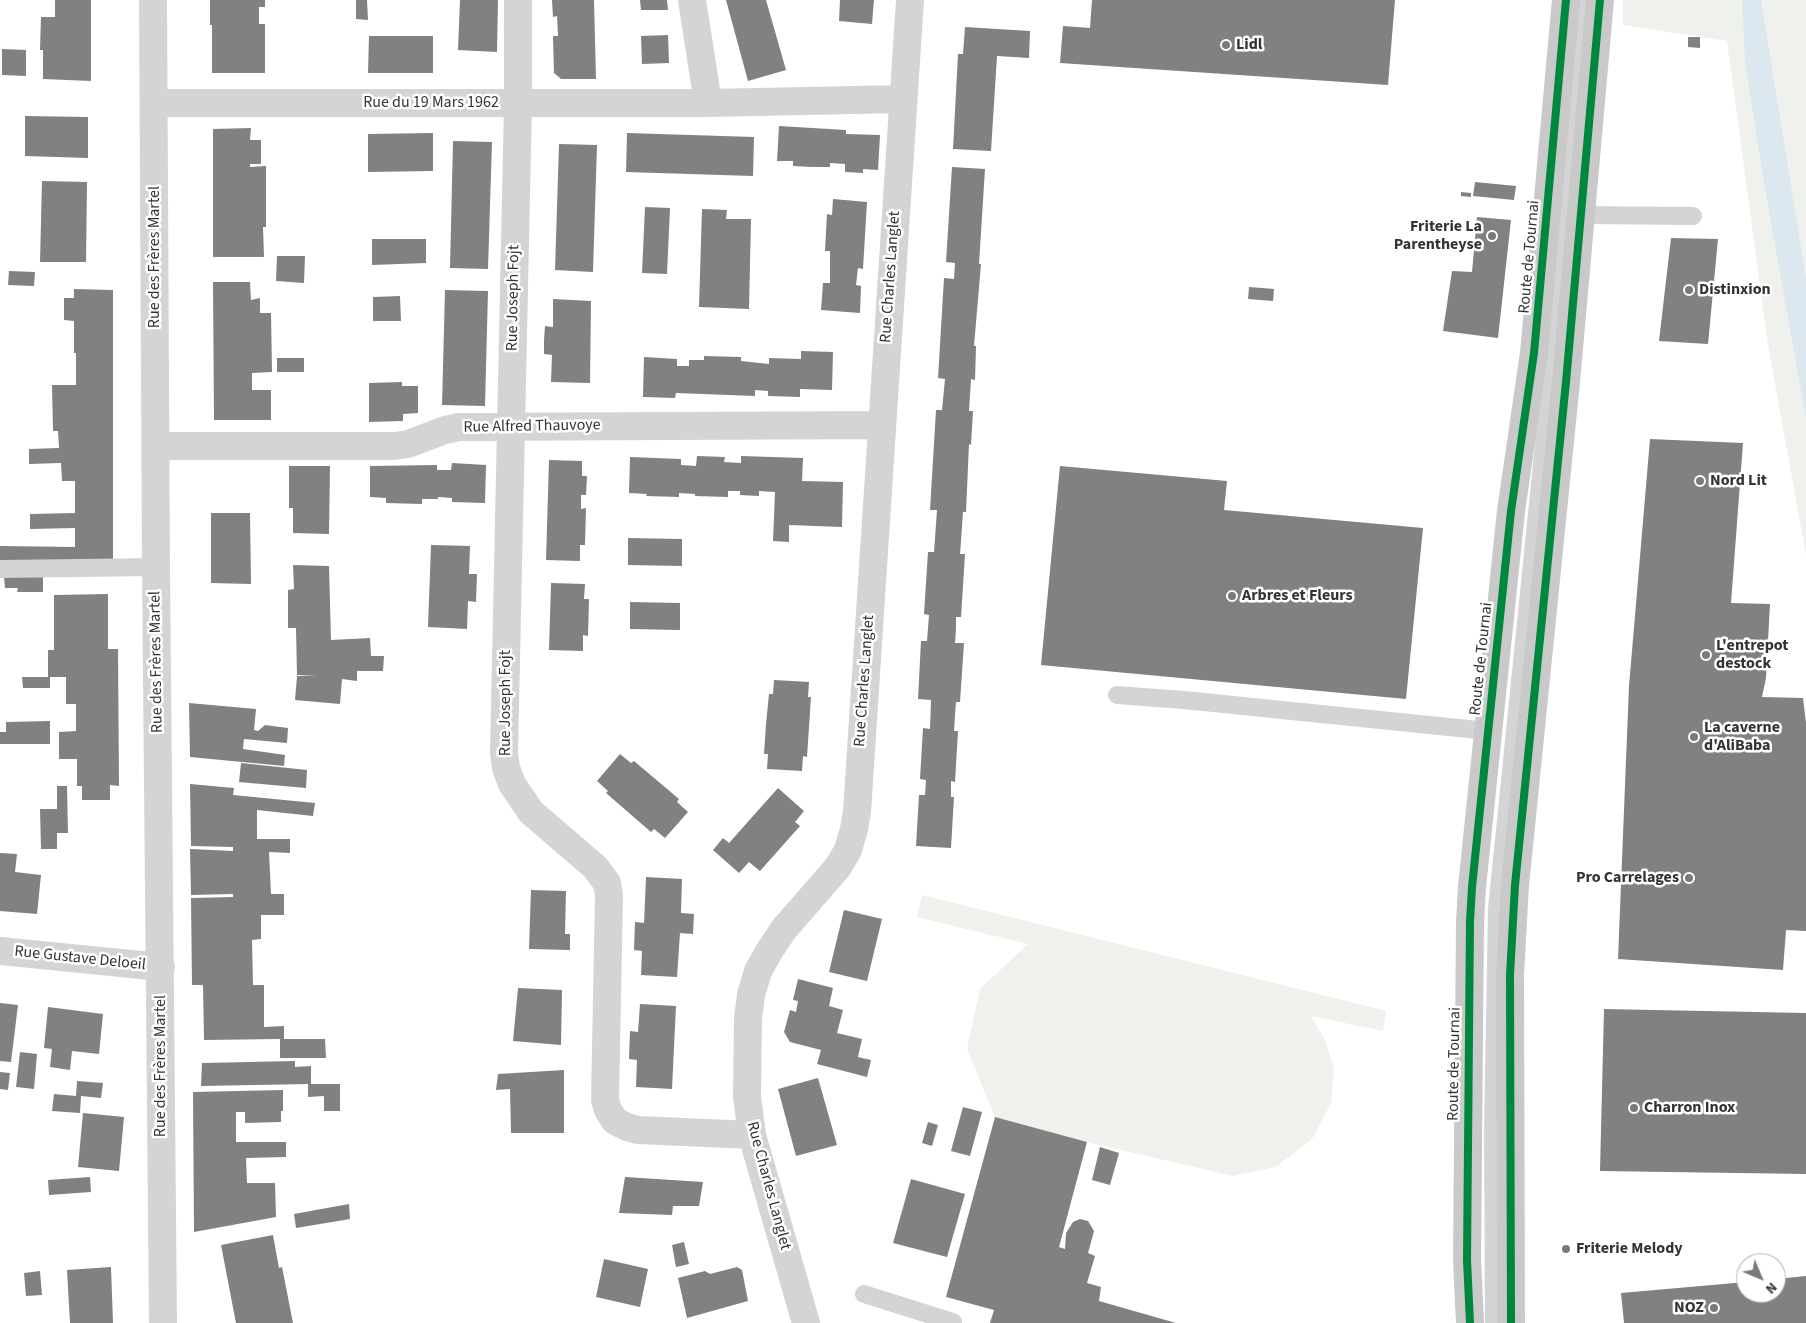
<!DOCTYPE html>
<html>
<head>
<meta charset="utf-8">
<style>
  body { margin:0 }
  #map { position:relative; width:1806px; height:1323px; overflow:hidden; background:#fff; font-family:"Source Sans 3",sans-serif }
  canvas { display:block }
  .north { position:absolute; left:1736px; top:1253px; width:50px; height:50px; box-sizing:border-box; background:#fff; border:1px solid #adadad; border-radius:50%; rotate:135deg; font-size:14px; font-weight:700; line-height:20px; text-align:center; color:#333 }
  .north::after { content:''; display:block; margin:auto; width:18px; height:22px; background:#7a7a7a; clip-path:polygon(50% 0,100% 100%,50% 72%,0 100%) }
</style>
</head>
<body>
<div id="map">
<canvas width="1806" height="1323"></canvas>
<div class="north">N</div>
</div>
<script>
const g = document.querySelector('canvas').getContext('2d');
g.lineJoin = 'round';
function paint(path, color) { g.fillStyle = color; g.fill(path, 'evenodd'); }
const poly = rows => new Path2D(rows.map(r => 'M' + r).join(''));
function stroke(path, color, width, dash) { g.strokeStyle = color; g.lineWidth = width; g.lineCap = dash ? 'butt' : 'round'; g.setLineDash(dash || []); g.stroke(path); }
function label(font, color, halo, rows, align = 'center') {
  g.font = font + ' "Source Sans 3",sans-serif'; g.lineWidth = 5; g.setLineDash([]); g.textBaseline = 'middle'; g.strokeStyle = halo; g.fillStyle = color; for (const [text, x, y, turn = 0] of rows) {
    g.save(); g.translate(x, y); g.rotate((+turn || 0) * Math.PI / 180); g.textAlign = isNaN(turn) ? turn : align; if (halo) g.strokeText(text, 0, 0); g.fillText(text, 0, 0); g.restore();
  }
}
paint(poly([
  [1623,0,1806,0,1806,555,1768,345,1727,41,1623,25],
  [922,895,1386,1011,1383,1031,1311,1016,1325,1040,1334,1069,1331,1103,1312,1139,1276,1167,1233,1176,1087,1142,995,1117,967,1049,980,989,1028,944,917,917]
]), '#eff2ec');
paint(poly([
  [1742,0,1761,0,1806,278,1806,419,1765,189,1745,62]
]), '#dde7ef');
paint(poly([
  [55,0,91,0,91,81,43,79,43,50,40,50,41,17,55,17],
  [210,0,265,0,265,7,259,7,259,24,265,24,265,73,212,73,212,25,210,25],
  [356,0,367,0,368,20,356,19],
  [460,0,498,0,497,52,458,50],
  [552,0,594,0,596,79,561,79,554,73,553,36,558,36,557,16,553,17],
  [640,0,667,0,668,10,641,10],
  [726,0,766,0,786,70,748,81],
  [840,0,874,0,872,24,839,21],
  [1092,0,1395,0,1388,85,1060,63,1063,26,1090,28],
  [965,27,1030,31,1029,58,997,56,991,151,953,149,958,54,963,54],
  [668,35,669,63,642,64,641,36],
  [369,36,433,36,433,73,368,73],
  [1688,37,1700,37,1700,48,1688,47],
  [2,49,26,50,26,76,2,75],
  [25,116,88,117,88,158,25,156],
  [779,126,846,130,846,134,880,135,878,170,863,169,863,173,845,172,845,164,830,163,830,167,811,167,793,166,793,161,777,161],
  [251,128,250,140,261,140,261,164,250,164,250,167,266,166,266,227,263,227,264,257,213,257,213,129],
  [433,133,433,171,368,172,368,134],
  [627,133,754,137,753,176,626,172],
  [453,141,492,142,488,269,450,268],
  [559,144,597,145,593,272,555,270],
  [952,167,985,169,979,264,981,264,974,346,976,346,975,380,971,379,969,411,973,411,971,445,969,444,966,512,963,512,961,541,960,554,965,554,963,586,961,617,956,617,956,629,955,643,964,643,960,702,956,702,955,715,954,731,958,731,955,782,951,781,951,797,954,797,951,848,916,846,919,795,925,795,926,780,920,779,923,728,930,729,931,700,918,699,921,641,927,641,929,615,924,614,928,552,934,552,937,510,930,510,936,410,942,410,945,379,938,378,944,278,954,279,955,263,946,262],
  [42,181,87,182,86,262,40,262],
  [1475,182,1516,186,1514,200,1473,196],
  [1461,192,1471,193,1471,197,1461,196],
  [833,199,867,202,863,269,858,268,856,285,861,286,860,313,821,310,823,283,830,283,830,251,825,251,827,214,832,215],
  [645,207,670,208,667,274,642,273],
  [702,209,727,210,726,219,751,219,749,309,699,307],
  [1477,217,1511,220,1498,338,1443,331,1452,271,1472,272],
  [1671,238,1718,239,1708,344,1659,341],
  [372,239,426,239,426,263,372,265],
  [277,256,305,256,304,283,276,281],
  [9,271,35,272,34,286,8,285],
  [213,282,250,282,251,300,260,298,260,313,271,313,272,372,252,373,252,390,271,390,271,420,214,420],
  [1249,287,1274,289,1273,301,1248,299],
  [74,289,113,290,113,560,0,560,0,546,75,547,75,528,30,529,30,514,75,513,75,481,62,481,61,463,29,464,29,449,59,448,58,431,53,431,52,385,76,385,76,353,74,353,74,321,64,320,64,298,74,298],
  [445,290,488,291,485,406,442,405],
  [400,296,401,321,373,321,373,297],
  [553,299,591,301,590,383,551,382,552,355,544,354,544,340,545,326,553,327],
  [801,351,833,352,832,390,800,389,800,397,768,396,768,391,755,390,755,396,676,393,675,398,643,397,644,357,677,359,677,366,689,366,689,360,704,360,704,356,741,357,741,361,769,364,769,358,801,359],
  [277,358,304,358,304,372,277,372],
  [402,382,402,386,418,386,418,413,403,414,403,421,369,422,369,383],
  [1650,439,1743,443,1731,603,1770,604,1766,678,1762,697,1803,698,1806,723,1806,931,1786,930,1783,970,1618,959,1629,686],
  [697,456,725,457,724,462,741,463,741,456,803,458,802,481,843,482,842,527,789,525,789,542,773,541,775,492,759,491,759,496,740,495,740,491,728,491,728,497,695,496,695,494,679,493,679,497,646,496,647,494,629,493,630,457,681,459,681,465,696,466],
  [549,460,582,461,582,476,587,476,586,495,581,495,581,509,586,508,585,545,580,545,580,561,546,560],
  [452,463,486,465,485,503,452,502,452,498,438,497,438,499,422,499,422,504,386,503,386,498,370,497,370,466,437,465,437,470,451,470],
  [289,466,330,466,329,534,293,533,293,508,289,508],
  [1060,466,1227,481,1224,510,1423,528,1406,699,1041,665],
  [211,513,250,513,251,584,211,583],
  [628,538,682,539,682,566,628,565],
  [431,545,470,546,469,574,477,574,476,602,468,601,467,629,428,627],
  [293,565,329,566,331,640,370,638,371,656,384,656,383,671,357,671,357,681,342,679,340,704,295,700,297,676,316,676,297,675,296,628,288,628,288,590,294,589],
  [43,576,43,592,17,592,18,588,5,588,4,577],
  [551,583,585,584,584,599,589,599,588,636,583,635,583,651,549,650],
  [108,594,108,649,118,649,119,786,110,785,110,800,82,800,82,786,77,786,77,759,59,759,59,732,76,731,76,704,66,704,66,677,48,677,48,650,54,650,54,595],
  [630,602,680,603,680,630,630,629],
  [22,677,50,677,50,688,23,688],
  [774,680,809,682,808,697,811,697,807,757,803,756,802,771,767,769,768,754,764,754,766,724,769,694,773,694],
  [189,703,256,709,254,730,258,731,265,725,288,728,287,743,244,739,243,749,285,755,284,766,190,757],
  [50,721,50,744,0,744,0,732,6,732,6,722],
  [620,754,631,763,634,761,679,799,677,802,688,812,665,838,654,829,651,832,606,793,608,791,597,781],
  [241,763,307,770,306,788,239,782],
  [190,784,234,788,233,795,315,803,313,816,257,810,257,839,290,839,290,853,269,852,271,894,284,894,284,915,261,915,261,939,252,940,253,985,264,985,264,1027,284,1026,284,1039,325,1039,326,1058,280,1058,280,1039,204,1040,203,985,192,985,191,898,233,897,233,894,191,895,190,849,233,851,233,847,191,846],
  [57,786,67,786,68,833,57,833,57,849,41,849,40,809,57,809],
  [778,788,804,811,795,822,800,826,760,871,749,862,739,873,713,850,723,838,729,843],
  [0,853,17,854,15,872,41,875,37,914,0,911],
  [646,877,682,879,681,913,694,914,693,934,680,933,677,977,641,975,642,951,634,950,635,922,644,923],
  [531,890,566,891,565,934,570,934,570,950,529,949],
  [844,910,882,919,867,981,829,972],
  [798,979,833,988,829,1006,843,1010,837,1033,862,1039,858,1057,871,1060,867,1077,817,1064,821,1050,790,1042,784,1032,790,1010,796,1012,798,1001,793,1000],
  [518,988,562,990,561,1045,513,1041],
  [0,1003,18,1005,11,1062,0,1061],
  [640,1004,676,1006,672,1089,636,1087,637,1060,629,1059,630,1031,638,1032],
  [48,1007,103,1014,99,1054,72,1051,70,1070,50,1067,52,1049,44,1048],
  [1604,1009,1806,1013,1806,1174,1600,1171],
  [20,1052,37,1054,34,1089,16,1087],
  [295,1061,295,1067,311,1066,311,1084,340,1084,340,1111,324,1111,324,1096,308,1097,308,1084,201,1086,202,1063],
  [564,1070,564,1133,511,1133,510,1089,496,1090,498,1074],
  [0,1072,10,1073,8,1090,0,1089],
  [818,1078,837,1145,796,1156,778,1089],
  [77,1081,103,1083,101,1098,81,1096,80,1113,52,1111,54,1094,76,1096],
  [283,1090,283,1111,281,1111,281,1122,245,1123,245,1112,236,1112,236,1142,286,1142,286,1157,246,1158,247,1183,275,1183,276,1217,194,1232,193,1092],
  [963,1107,982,1112,970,1156,951,1151],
  [83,1113,124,1117,119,1171,78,1167],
  [995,1117,1087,1142,1059,1247,1065,1249,1066,1233,1073,1222,1080,1219,1088,1221,1094,1231,1088,1253,1095,1256,1087,1283,1101,1287,1099,1301,1176,1323,990,1323,994,1310,946,1297],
  [928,1122,938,1125,932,1146,922,1143],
  [1100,1147,1119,1153,1110,1185,1092,1180],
  [90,1177,91,1192,49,1195,48,1180],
  [625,1177,703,1182,699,1206,673,1206,672,1215,619,1213],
  [911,1179,965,1194,947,1257,893,1243],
  [349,1204,350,1219,296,1228,294,1214],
  [273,1235,279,1268,282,1267,293,1323,236,1323,221,1245],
  [684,1242,689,1264,676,1267,672,1245],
  [604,1259,648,1269,640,1307,596,1297],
  [111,1267,113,1323,70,1323,67,1270],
  [737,1267,742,1270,748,1301,687,1318,678,1278,705,1271,710,1274],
  [40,1271,42,1295,26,1296,24,1273],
  [1806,1276,1806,1323,1624,1323,1621,1293,1746,1282,1746,1293,1776,1293,1776,1279]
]), '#818181');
stroke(poly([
  [1581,215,1693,216],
  [0,569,156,567],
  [1117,695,1184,700,1488,731],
  [864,1294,953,1322,953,1323],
  [1494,1323,1493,1129,1497,909,1560,286,1584,0]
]), '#d4d4d4', 18);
stroke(poly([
  [518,0,518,103,504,753,506,768,512,784,531,812,595,867,607,883,609,895,605,1100,608,1110,615,1121,627,1127,638,1130,752,1135],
  [692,0,708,103],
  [155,103,708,103,903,99],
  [156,446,394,446,408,444,445,430,459,427,882,425],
  [0,951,161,967],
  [806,1323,752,1135,747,1097,748,1018,751,995,758,971,770,950,784,929,838,867,848,850,854,829,857,812,910,0]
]), '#d4d4d4', 28);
stroke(poly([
  [153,0,156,567,163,1323]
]), '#d4d4d4', 28);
stroke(poly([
  [1470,1323,1467,1260,1470,922,1472,887,1511,511,1534,353,1566,0],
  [1511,1323,1510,975,1515,885,1566,382,1600,0]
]), '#c9c9c9', 28);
stroke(poly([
  [1470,1323,1467,1260,1470,922,1472,887,1511,511,1534,353,1566,0],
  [1511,1323,1510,975,1515,885,1566,382,1600,0]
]), '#00873e', 8);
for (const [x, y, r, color] of [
  [1226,45,5,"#7a7a7a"],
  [1492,236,5,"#7a7a7a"],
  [1689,290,5,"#7a7a7a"],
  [1700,481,5,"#7a7a7a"],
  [1232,596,5,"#7a7a7a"],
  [1706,655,5,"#7a7a7a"],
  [1694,737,5,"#7a7a7a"],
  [1689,878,5,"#7a7a7a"],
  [1634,1108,5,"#7a7a7a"],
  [1566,1249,5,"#7a7a7a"],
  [1714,1308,5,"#7a7a7a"]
]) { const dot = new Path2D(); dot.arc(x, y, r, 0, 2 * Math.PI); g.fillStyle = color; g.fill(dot); stroke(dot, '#fff', 2); }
label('bold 16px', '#333', '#fff', [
  ["Lidl",1236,45],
  ["Friterie La",1482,227,"right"],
  ["Parentheyse",1482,245,"right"],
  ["Distinxion",1699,290],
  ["Nord Lit",1710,481],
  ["Arbres et Fleurs",1242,596],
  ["L'entrepot",1716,646],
  ["destock",1716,664],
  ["La caverne",1704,728],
  ["d'AliBaba",1704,746],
  ["Pro Carrelages",1679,878,"right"],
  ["Charron Inox",1644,1108],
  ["Friterie Melody",1576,1249],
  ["NOZ",1704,1308,"right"]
], 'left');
label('16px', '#333', '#fff', [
  ["Rue du 19 Mars 1962",431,103],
  ["Rue des Frères Martel",155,257,-90],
  ["Route de Tournai",1530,257,-85],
  ["Rue Charles Langlet",891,277,-86],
  ["Rue Joseph Fojt",514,298,-89],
  ["Rue Alfred Thauvoye",532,427,-1],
  ["Route de Tournai",1482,659,-84],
  ["Rue des Frères Martel",157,662,-91],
  ["Rue Charles Langlet",865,681,-86],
  ["Rue Joseph Fojt",506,703,-90],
  ["Rue Gustave Deloeil",80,959,6],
  ["Route de Tournai",1455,1064,-89],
  ["Rue des Frères Martel",161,1066,-90],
  ["Rue Charles Langlet",768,1186,75]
]);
</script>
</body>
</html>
